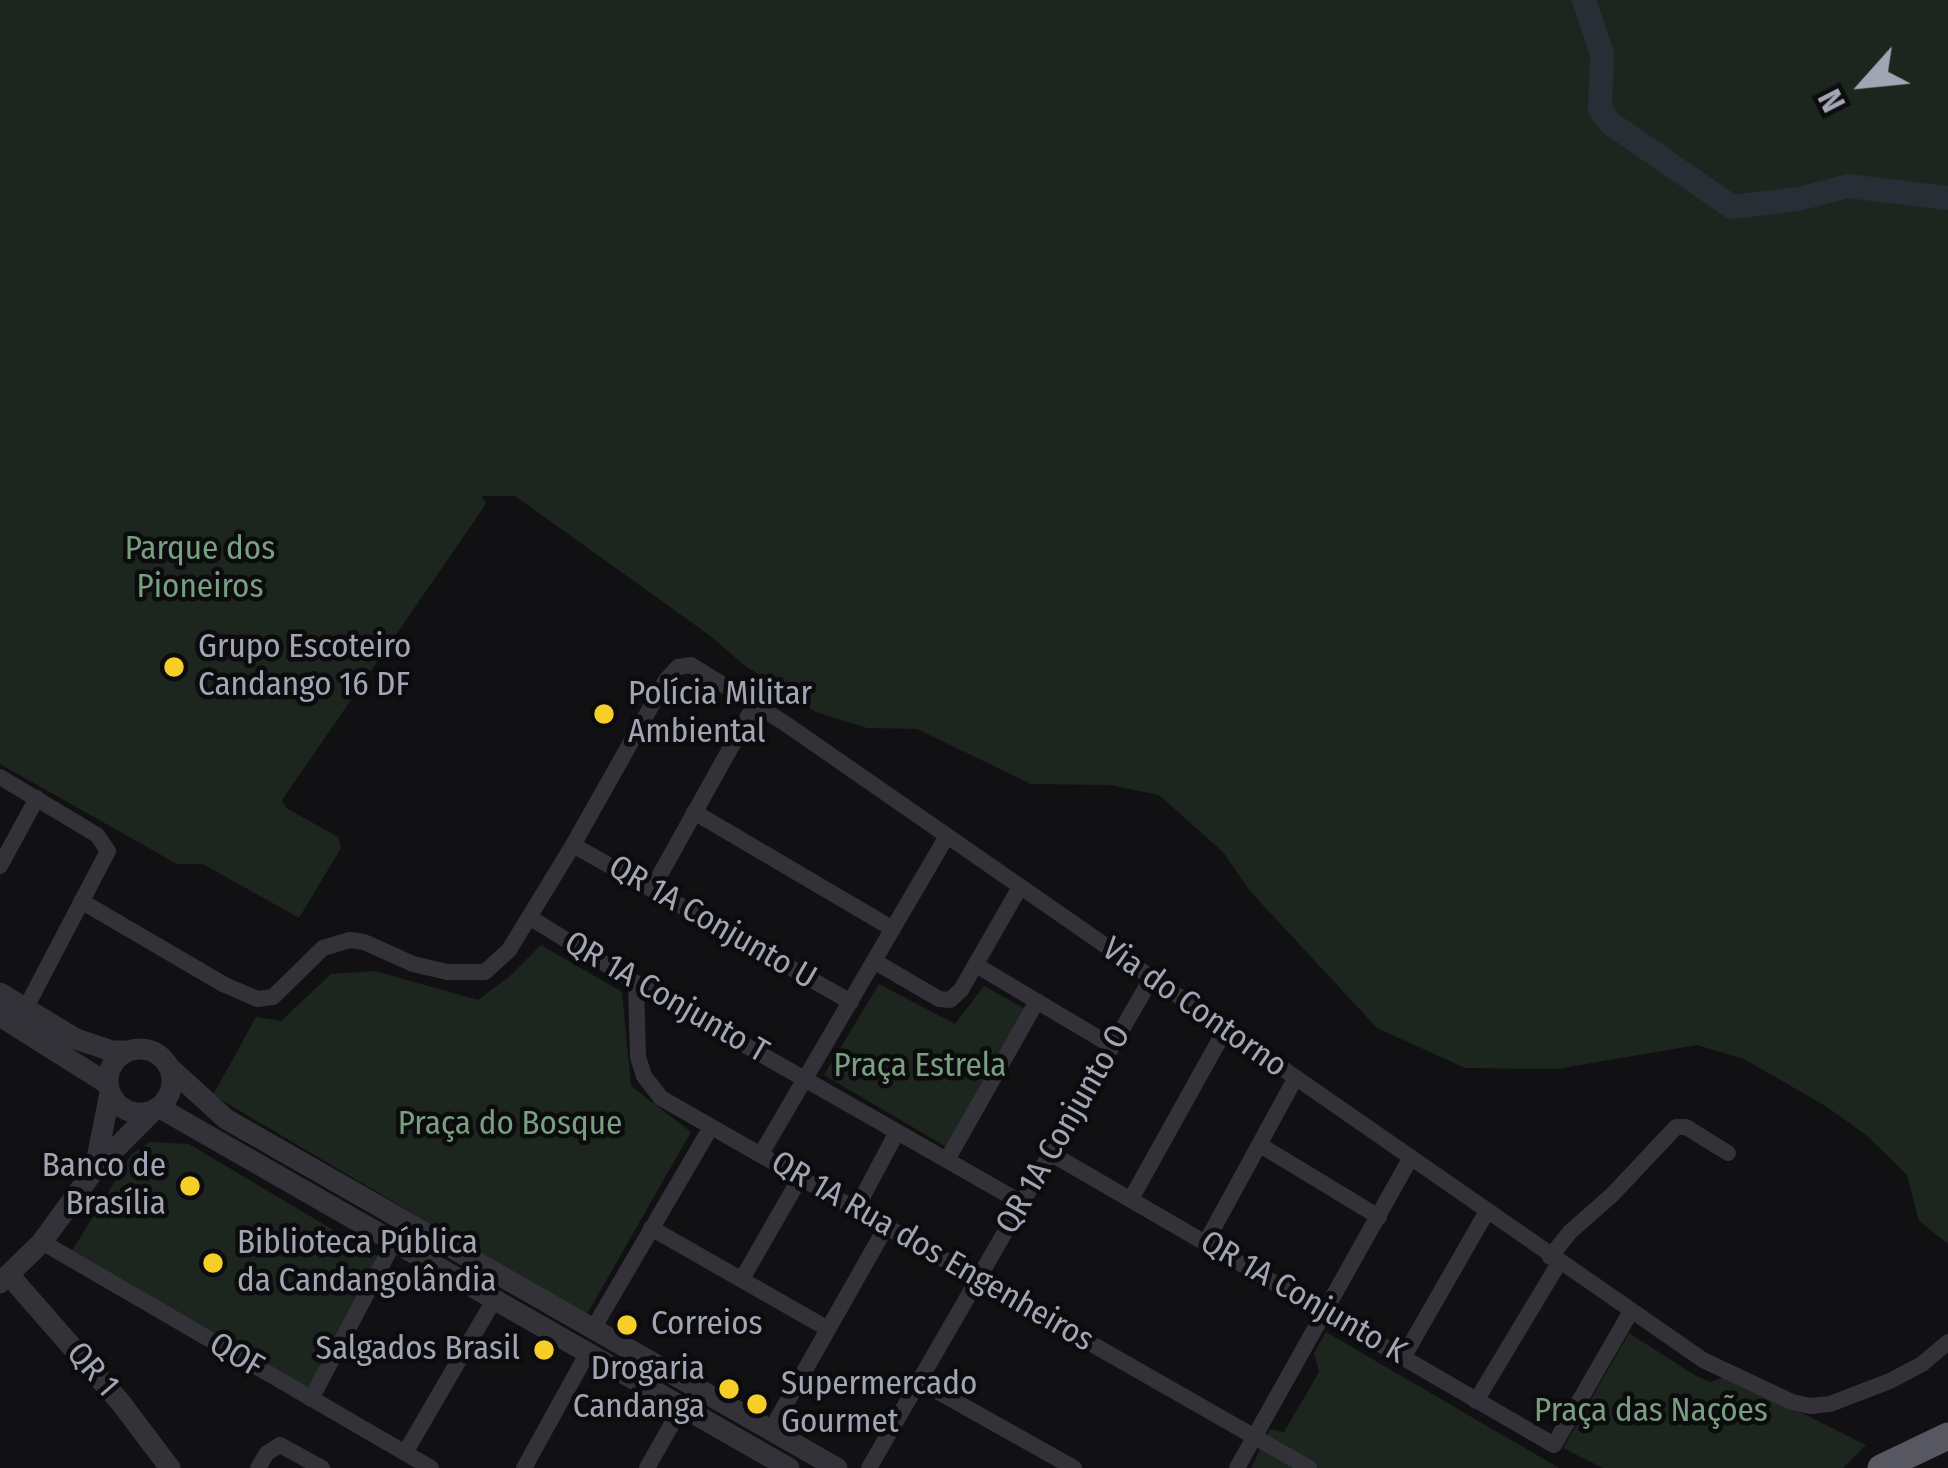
<!DOCTYPE html>
<html>
<head>
<meta charset="utf-8">
<style>
  body { margin:0 }
  #map { position:relative; width:1948px; height:1468px; overflow:hidden; background:#111113; font-family:"Fira Sans Condensed",sans-serif }
  canvas { display:block }
  .north { position:absolute; left:1804px; top:24px; width:120px; height:120px; -webkit-text-stroke:9px #0c0c0e; paint-order:stroke; rotate:243deg; font-size:33px; font-weight:700; line-height:48px; text-align:center; color:#a2a5b4 }
  .north::after { content:''; display:block; margin:auto; width:42px; height:54px; background:#a2a5b4; clip-path:polygon(50% 0,100% 100%,50% 72%,0 100%) }
</style>
</head>
<body>
<div id="map">
<canvas width="1948" height="1468"></canvas>
<div class="north">N</div>
</div>
<script>
const g = document.querySelector('canvas').getContext('2d');
g.lineJoin = 'round';
function paint(path, color) { g.fillStyle = color; g.fill(path, 'evenodd'); }
const poly = rows => new Path2D(rows.map(r => 'M' + r).join(''));
function stroke(path, color, width, dash) { g.strokeStyle = color; g.lineWidth = width; g.lineCap = dash ? 'butt' : 'round'; g.setLineDash(dash || []); g.stroke(path); }
function label(font, color, halo, rows, align = 'center') {
  g.font = font + ' "Fira Sans Condensed",sans-serif'; g.lineWidth = 9; g.setLineDash([]); g.textBaseline = 'middle'; g.strokeStyle = halo; g.fillStyle = color; for (const [text, x, y, turn = 0] of rows) {
    g.save(); g.translate(x, y); g.rotate((+turn || 0) * Math.PI / 180); g.textAlign = isNaN(turn) ? turn : align; if (halo) g.strokeText(text, 0, 0); g.fillText(text, 0, 0); g.restore();
  }
}
paint(poly([
  [0,0,1948,0,1948,1244,1919,1221,1907,1175,1865,1134,1827,1107,1744,1059,1697,1045,1557,1069,1465,1068,1377,1028,1250,891,1223,852,1159,795,1110,785,1031,784,917,729,867,728,816,712,744,665,709,635,515,496,482,496,486,504,282,800,286,808,338,837,341,848,299,918,203,864,177,864,0,764],
  [541,945,622,992,631,1086,691,1132,586,1316,213,1095,256,1017,281,1021,331,974,375,971,478,1000,510,976],
  [879,984,955,1024,984,986,1025,1009,948,1148,824,1075],
  [149,1142,189,1144,387,1262,316,1397,67,1259,131,1155],
  [1326,1332,1559,1468,1251,1468,1270,1429,1284,1432,1319,1372,1314,1353],
  [1629,1333,1696,1376,1710,1382,1728,1376,1866,1445,1843,1468,1603,1468,1563,1448]
]), '#1d251f');
stroke(poly([
  [1584,0,1602,54,1600,109,1610,123,1732,207,1799,199,1848,186,1948,198]
]), '#272e36', 24);
stroke(poly([
  [0,777,97,835,108,851,20,1019],
  [694,812,893,929],
  [573,845,851,1002],
  [0,866,37,798],
  [652,889,755,704],
  [81,901,223,984,257,999,273,997,323,948,350,940,364,942,413,964,447,972,485,972,509,950,573,845,666,680,678,667,691,665,783,722,1703,1360,1792,1402,1810,1406,1830,1404,1890,1381,1922,1364,1948,1342],
  [529,917,636,983,1022,1203],
  [874,961,939,999,950,1000,961,990,1020,887],
  [976,965,1112,1046],
  [636,983,638,1057,644,1076,661,1098,1309,1468],
  [1260,1145,1379,1217],
  [1050,1153,1554,1445,1630,1313],
  [761,1154,947,836],
  [947,1160,1037,1001],
  [1131,1199,1225,1030],
  [856,1209,897,1132],
  [651,1228,828,1329],
  [42,1242,431,1468],
  [1206,1242,1295,1079],
  [1550,1257,1570,1232,1612,1195,1676,1127,1686,1127,1728,1153],
  [742,1279,800,1178],
  [593,1329,711,1127],
  [1404,1356,1486,1213],
  [919,1381,1074,1468],
  [311,1399,405,1221],
  [1476,1401,1559,1263],
  [771,1430,886,1227],
  [405,1453,494,1300],
  [258,1468,267,1453,280,1445,322,1468],
  [524,1468,587,1354],
  [647,1468,681,1408],
  [869,1468,1151,979],
  [1237,1468,1410,1159]
]), '#323238', 16);
stroke(poly([
  [0,993,76,1039,112,1051,127,1051],
  [0,1016,108,1084],
  '108 1081a32 32 0 1 1 64 0a32 32 0 1 1-64 0Z',
  [170,1068,226,1119,837,1468],
  [160,1108,789,1468],
  [95,1168,110,1093],
  [9,1275,121,1403,170,1468],
  [0,1283,42,1242,95,1169,151,1113]
]), '#323238', 21);
stroke(poly([
  [1881,1468,1948,1436]
]), '#565760', 27);
for (const [x, y, r, color] of [
  [174,667,12,"#f5ce27"],
  [604,714,12,"#f5ce27"],
  [190,1186,12,"#f5ce27"],
  [213,1263,12,"#f5ce27"],
  [627,1325,12,"#f5ce27"],
  [544,1350,12,"#f5ce27"],
  [729,1389,12,"#f5ce27"],
  [757,1404,12,"#f5ce27"]
]) { const dot = new Path2D(); dot.arc(x, y, r, 0, 2 * Math.PI); g.fillStyle = color; g.fill(dot); stroke(dot, '#0c0c0e', 4.5); }
label('33px', '#789f80', '#0c0c0e', [
  ["Parque dos",200,550],
  ["Pioneiros",200,588],
  ["Praça Estrela",920,1067],
  ["Praça do Bosque",510,1125],
  ["Praça das Nações",1651,1412]
]);
label('33px', '#a2a5b4', '#0c0c0e', [
  ["Grupo Escoteiro",198,648],
  ["Candango 16 DF",198,686],
  ["Polícia Militar",628,695],
  ["Ambiental",628,733],
  ["Banco de",166,1167,"right"],
  ["Brasília",166,1205,"right"],
  ["Biblioteca Pública",237,1244],
  ["da Candangolândia",237,1282],
  ["Correios",651,1325],
  ["Salgados Brasil",520,1350,"right"],
  ["Drogaria",705,1370,"right"],
  ["Candanga",705,1408,"right"],
  ["Supermercado",781,1385],
  ["Gourmet",781,1423]
], 'left');
label('33px', '#a2a5b4', '#0c0c0e', [
  ["QR 1A Conjunto U",712,923,30],
  ["QR 1A Conjunto T",666,998,30],
  ["Via do Contorno",1194,1008,35],
  ["QR 1A Conjunto O",1064,1130,-60],
  ["QR 1A Rua dos Engenheiros",932,1252,30],
  ["QR 1A Conjunto K",1303,1298,30],
  ["QOF",236,1356,30],
  ["QR 1",92,1370,49]
]);
</script>
</body>
</html>
